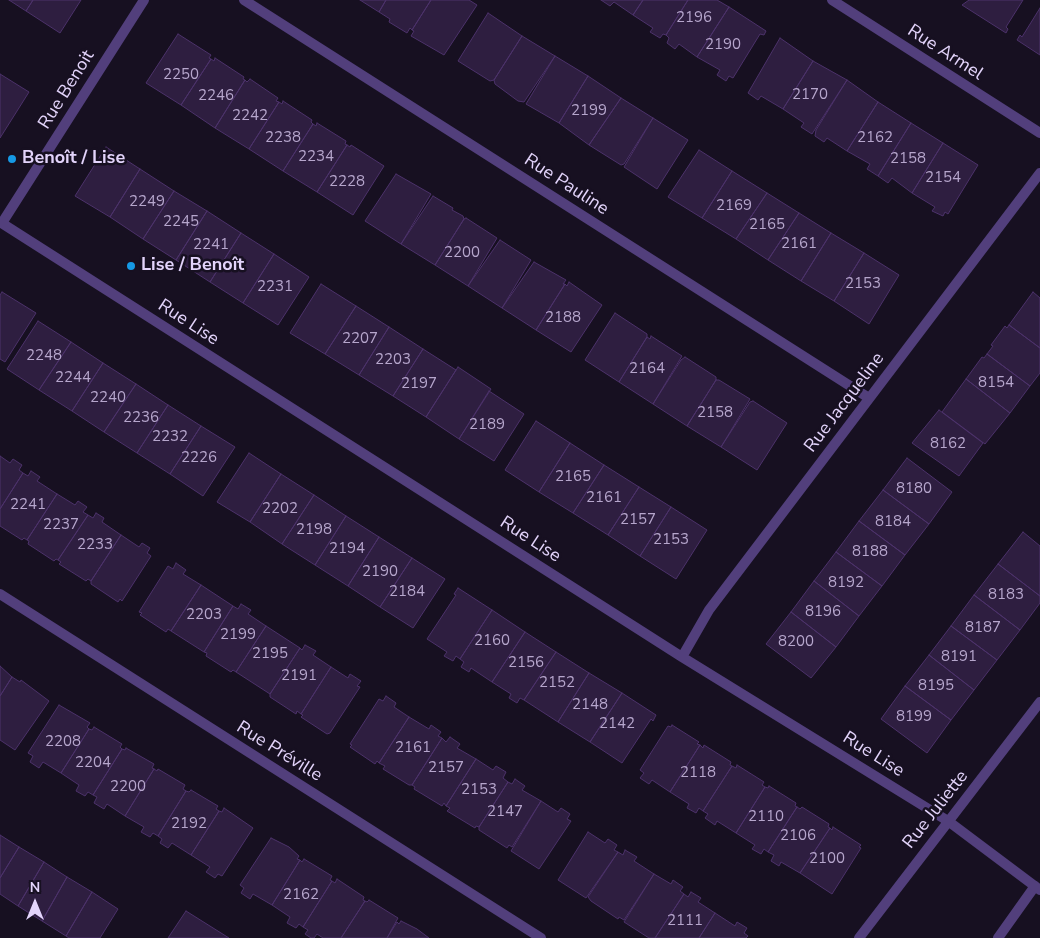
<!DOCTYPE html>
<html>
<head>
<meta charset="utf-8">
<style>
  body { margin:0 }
  #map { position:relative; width:1040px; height:938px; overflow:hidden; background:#171021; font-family:"Nunito Sans",sans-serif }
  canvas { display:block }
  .north { position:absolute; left:10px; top:878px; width:50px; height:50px; -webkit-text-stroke:4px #171021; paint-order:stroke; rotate:0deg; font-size:14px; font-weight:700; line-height:20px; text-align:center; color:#e3d4fb }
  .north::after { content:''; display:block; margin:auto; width:18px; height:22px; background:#e3d4fb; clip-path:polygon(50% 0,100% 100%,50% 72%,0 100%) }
</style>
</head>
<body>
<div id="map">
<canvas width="1040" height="938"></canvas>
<div class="north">N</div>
</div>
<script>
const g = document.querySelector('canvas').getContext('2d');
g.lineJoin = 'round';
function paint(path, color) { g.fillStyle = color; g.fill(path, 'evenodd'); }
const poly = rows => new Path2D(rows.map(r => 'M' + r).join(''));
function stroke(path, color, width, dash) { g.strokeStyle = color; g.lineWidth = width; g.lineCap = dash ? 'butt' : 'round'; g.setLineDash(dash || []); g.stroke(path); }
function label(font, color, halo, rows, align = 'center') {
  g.font = font + ' "Nunito Sans",sans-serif'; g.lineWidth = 5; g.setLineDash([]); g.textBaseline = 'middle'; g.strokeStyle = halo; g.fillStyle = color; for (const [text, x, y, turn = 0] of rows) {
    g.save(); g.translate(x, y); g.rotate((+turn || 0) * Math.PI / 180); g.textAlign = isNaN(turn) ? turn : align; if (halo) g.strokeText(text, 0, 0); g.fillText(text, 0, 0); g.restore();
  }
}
const building = poly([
  [9,0,33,0,26,11,9,0],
  [33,0,81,0,60,33,26,11,33,0],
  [360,0,386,0,379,12,360,0],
  [386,0,431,0,412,30,410,28,407,33,389,22,390,19,379,12,386,0],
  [431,0,469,0,477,5,444,55,411,36,414,31,412,30,431,0],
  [601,0,643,0,633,15,614,2,610,6,601,0],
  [643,0,688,0,666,35,663,34,660,38,650,32,653,28,633,15,643,0],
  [688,0,717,0,729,7,697,57,679,44,675,49,667,43,669,38,666,35,688,0],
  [969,0,1023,0,1006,27,1008,29,1006,33,962,5,969,0],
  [729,7,766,31,764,35,760,34,733,78,729,76,726,81,717,75,720,70,697,57,729,7],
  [1040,8,1040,55,1017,40,1020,35,1022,37,1040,8],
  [488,13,522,36,494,80,490,81,458,61,488,13],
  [178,34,211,55,209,58,211,59,181,105,146,83,178,34],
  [522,36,555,56,524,102,518,101,495,84,494,80,522,36],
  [780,38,813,61,783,109,761,96,758,100,748,93,780,38],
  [555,56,588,76,559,123,526,104,555,56],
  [215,58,244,77,243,79,245,80,215,128,181,105,211,59,214,61,215,58],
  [813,61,847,80,812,134,801,127,804,123,783,109,813,61],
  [0,74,29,92,0,138,0,74],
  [588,76,621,98,589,145,559,123,588,76],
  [250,79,278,98,276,101,279,102,249,149,215,128,245,80,247,82,250,79],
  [847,80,878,102,847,151,827,138,824,142,815,136,816,130,847,80],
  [621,98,653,118,624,164,621,165,589,145,621,98],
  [283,101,312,120,311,122,313,124,283,171,249,149,279,102,282,104,283,101],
  [878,102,911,123,878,176,867,169,870,164,847,151,878,102],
  [653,118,688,140,657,189,624,167,653,118],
  [317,123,346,141,345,144,347,145,317,192,283,171,313,124,316,126,317,123],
  [911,123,943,143,912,193,892,178,888,183,878,176,911,123],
  [943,143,978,165,948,214,945,212,943,216,932,211,935,207,912,193,943,143],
  [347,145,350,147,351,145,384,166,353,215,317,192,347,145],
  [106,147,140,169,110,217,75,196,106,147],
  [699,150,732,171,702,218,668,197,699,150],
  [140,169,174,191,143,239,110,217,140,169],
  [732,171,767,193,736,239,702,218,732,171],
  [396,174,431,194,401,244,365,221,396,174],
  [174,191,207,211,176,260,143,239,174,191],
  [767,193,799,213,768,260,736,239,767,193],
  [433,196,453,208,452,210,463,216,464,219,435,265,401,244,433,196],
  [207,211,241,233,210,282,176,260,207,211],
  [799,213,831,233,801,281,768,260,799,213],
  [466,218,497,238,468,286,435,265,464,219,466,218],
  [241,233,274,254,243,303,210,282,241,233],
  [831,233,864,253,834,301,801,281,831,233],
  [500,240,531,260,502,308,468,286,500,240],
  [864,253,899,275,869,324,834,301,864,253],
  [274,254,309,277,278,325,243,303,274,254],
  [534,262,566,280,563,284,565,284,536,330,502,308,534,262],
  [569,282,602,305,571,352,536,330,565,284,567,286,569,282],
  [321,284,356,306,325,354,290,333,321,284],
  [2,292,36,313,5,362,0,359,0,295,2,292],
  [1033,292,1040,298,1040,348,1009,325,1033,292],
  [356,306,389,327,359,375,325,354,356,306],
  [615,313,647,334,647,337,619,382,585,360,615,313],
  [38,321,71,342,39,390,7,369,38,321],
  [1009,325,1040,348,1040,373,1030,386,987,354,993,346,991,345,1005,326,1007,328,1009,325],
  [389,327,423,349,393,396,359,375,389,327],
  [651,336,682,356,653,404,619,382,647,337,650,339,651,336],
  [71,342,103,363,72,411,39,390,71,342],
  [423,349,456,370,426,417,393,396,423,349],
  [987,354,1030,386,1010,413,966,379,982,357,984,358,987,354],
  [685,357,716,377,716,380,687,426,653,404,681,360,685,357],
  [103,363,136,384,104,432,72,411,103,363],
  [458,367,491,389,459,439,426,417,458,367],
  [966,379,1010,413,985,444,942,412,966,379],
  [716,380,719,380,750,399,721,447,687,426,716,380],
  [136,384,168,405,137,453,104,432,136,384],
  [489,391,524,414,494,461,459,439,489,391],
  [753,401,787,423,757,470,721,447,750,402,753,401],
  [168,405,201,426,170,474,137,453,168,405],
  [939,410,983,443,959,476,912,443,939,410],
  [536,421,570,443,539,492,505,470,536,421],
  [201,426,235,447,203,496,170,474,201,426],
  [570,443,604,465,573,513,539,492,570,443],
  [249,453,281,474,250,522,217,502,249,453],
  [0,456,10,463,13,459,22,465,19,470,23,473,0,509,0,456],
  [907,458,952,492,929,524,883,490,907,458],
  [604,465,639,487,608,535,573,513,604,465],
  [31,471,40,477,37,481,57,494,27,540,24,538,22,540,0,526,0,509,23,473,28,476,31,471],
  [281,474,314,495,282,544,250,522,281,474],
  [639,487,671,507,640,556,608,535,639,487],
  [883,490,929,524,905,555,859,521,883,490],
  [57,494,75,505,78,501,87,507,83,512,88,515,58,560,56,559,54,561,28,544,29,541,27,540,57,494],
  [314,495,346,516,315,565,282,544,314,495],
  [671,507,707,530,676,579,640,556,671,507],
  [96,513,104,518,102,522,121,535,91,581,88,579,86,581,59,564,61,562,58,560,88,515,93,518,96,513],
  [346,516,379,537,348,586,315,565,346,516],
  [859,521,905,555,882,586,836,552,859,521],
  [1023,532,1040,546,1040,596,998,564,1023,532],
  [121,535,139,547,142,543,150,548,147,553,151,556,122,601,120,599,118,602,91,584,91,581,121,535],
  [379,537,412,558,380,607,348,586,379,537],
  [836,552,882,586,859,616,814,581,836,552],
  [412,558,445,579,413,628,380,607,412,558],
  [176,563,186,570,183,574,201,585,171,631,168,629,166,632,140,615,142,613,139,612,168,566,173,569,176,563],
  [998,564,1040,596,1040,603,1020,630,974,595,998,564],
  [814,581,859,616,836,647,791,612,814,581],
  [201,585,233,606,204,652,171,631,201,585],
  [458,588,492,610,460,659,456,656,453,661,444,656,447,652,427,639,456,595,454,594,458,588],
  [974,595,1020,630,997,660,951,626,974,595],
  [241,604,251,610,248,614,266,626,236,672,233,670,231,672,206,656,207,653,204,652,233,606,238,609,241,604],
  [492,610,525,632,492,682,471,668,469,672,461,667,464,662,460,659,492,610],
  [791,612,836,647,811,678,766,644,791,612],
  [266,626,300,648,270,694,236,672,266,626],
  [951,626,997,660,974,690,929,655,951,626],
  [525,632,556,652,524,700,520,698,517,703,509,698,511,694,492,682,525,632],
  [305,645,316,651,313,655,331,667,301,714,297,711,296,714,270,697,270,694,300,648,302,650,305,645],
  [556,652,589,673,558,722,524,700,556,652],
  [929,655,974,690,951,720,905,686,929,655],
  [0,666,12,677,0,696,0,666],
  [331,667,348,678,350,674,361,681,357,686,360,687,330,733,327,734,301,717,303,715,301,714,331,667],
  [589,673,622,693,590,742,558,722,589,673],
  [12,677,20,682,21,680,49,701,15,750,0,740,0,696,12,677],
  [905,686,951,720,927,753,881,719,905,686],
  [622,693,656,715,653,721,651,719,622,763,590,742,622,693],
  [386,696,396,703,394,707,409,717,379,763,377,761,375,764,350,747,352,745,350,744,379,699,383,701,386,696],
  [59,705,90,723,87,727,89,729,61,773,43,762,39,768,30,762,33,756,28,753,59,705],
  [409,717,429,729,431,725,441,732,438,736,442,738,412,785,409,785,383,769,385,766,379,763,409,717],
  [672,725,699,742,697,744,700,745,670,792,652,780,649,784,640,778,644,773,640,770,668,726,671,727,672,725],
  [94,727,122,744,120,747,122,749,93,795,88,792,85,796,76,791,79,785,61,773,89,729,92,730,94,727],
  [450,737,460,744,457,748,476,759,446,806,444,803,442,806,414,789,415,787,412,785,442,738,446,742,450,737],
  [700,745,703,748,704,745,731,762,730,765,732,766,703,811,699,808,696,813,687,808,689,804,670,792,700,745],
  [126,748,154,764,152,768,154,769,125,816,107,804,104,809,94,803,97,797,93,795,122,749,125,750,126,748],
  [476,759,493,770,496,766,506,772,503,778,508,782,479,827,476,826,475,828,447,811,450,808,446,806,476,759],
  [737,765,764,782,762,785,765,787,736,833,717,821,715,825,705,818,708,814,703,811,732,766,736,768,737,765],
  [154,769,157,771,158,769,185,785,183,789,186,791,158,836,153,833,150,837,141,832,144,827,125,816,154,769],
  [515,779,525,786,522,790,541,801,512,847,509,845,507,848,479,830,479,827,508,782,512,784,515,779],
  [769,786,796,803,795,806,797,807,768,852,764,849,761,854,752,849,755,845,736,833,765,787,768,788,769,786],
  [191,790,218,806,216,809,219,811,191,855,172,843,168,848,160,843,162,839,158,836,186,791,189,792,191,790],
  [541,801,558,812,561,808,570,814,567,819,571,821,539,869,511,851,541,801],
  [797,807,800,809,802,807,829,824,828,827,830,828,800,873,781,862,779,866,771,861,774,855,768,852,797,807],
  [224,808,253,828,222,876,218,874,215,878,206,872,210,867,191,855,219,811,222,812,224,808],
  [833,827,861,845,859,847,861,848,832,894,800,873,830,828,832,830,833,827],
  [588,832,605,843,608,839,617,845,614,850,618,852,586,898,558,880,588,832],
  [0,835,19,847,0,878,0,835],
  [271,838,289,847,299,856,297,859,300,860,272,905,253,894,250,899,241,893,244,888,240,885,271,838],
  [19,847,44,862,18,906,0,894,0,878,19,847],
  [625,850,637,857,634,861,654,874,624,920,619,917,618,919,591,901,588,897,618,852,623,855,625,850],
  [304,859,332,876,330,880,332,881,303,927,299,924,296,928,287,923,290,917,272,905,300,860,302,862,304,859],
  [44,862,67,877,42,921,18,906,44,862],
  [654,874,671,884,673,880,683,887,680,891,684,894,655,938,649,938,624,922,654,874],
  [67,877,92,892,66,936,42,921,67,877],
  [337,879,364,897,363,900,365,901,341,938,323,938,317,934,314,938,311,938,305,934,308,930,303,927,332,881,335,883,337,879],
  [92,892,118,909,100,938,69,938,66,936,92,892],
  [691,892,701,898,698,902,715,913,699,938,655,938,684,894,688,897,691,892],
  [369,900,398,918,387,938,341,938,365,901,367,902,369,900],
  [186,911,229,938,168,938,186,911],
  [715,913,735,926,737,922,747,928,744,933,748,936,746,938,699,938,715,913],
  [401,921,417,929,429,938,387,938,397,922,399,924,401,921]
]);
paint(building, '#2e1e40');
stroke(building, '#4c326a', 1);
stroke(poly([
  [998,938,1035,886]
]), '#523f7c', 10);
stroke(poly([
  [244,0,869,398],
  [832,0,1040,133],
  [0,222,682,657,948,821,1040,890],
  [2,223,144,0],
  [0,594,541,938],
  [682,657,709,610,1040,173],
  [859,938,1040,702]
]), '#523f7c', 10);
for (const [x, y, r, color] of [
  [12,159,5,"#1699e5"],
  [131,266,5,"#1699e5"]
]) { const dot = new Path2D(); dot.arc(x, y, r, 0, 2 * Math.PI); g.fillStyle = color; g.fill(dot); stroke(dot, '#171021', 2); }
label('15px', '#b6a6cc', null, [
  ["2196",694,18],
  ["2190",723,45],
  ["2250",181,75],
  ["2170",810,95],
  ["2246",216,96],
  ["2199",589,111],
  ["2242",250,116],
  ["2238",283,138],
  ["2162",875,138],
  ["2234",316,157],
  ["2158",908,159],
  ["2154",943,178],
  ["2228",347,182],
  ["2249",147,202],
  ["2169",734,206],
  ["2245",181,222],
  ["2165",767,225],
  ["2161",799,244],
  ["2241",211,245],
  ["2200",462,253],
  ["2153",863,284],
  ["2231",275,287],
  ["2188",563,318],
  ["2207",360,339],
  ["2248",44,356],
  ["2203",393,360],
  ["2164",647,369],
  ["2244",73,378],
  ["8154",996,383],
  ["2197",419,384],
  ["2240",108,398],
  ["2158",715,413],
  ["2236",141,418],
  ["2189",487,425],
  ["2232",170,437],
  ["8162",948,444],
  ["2226",199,458],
  ["2165",573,477],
  ["8180",914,489],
  ["2161",604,498],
  ["2241",28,505],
  ["2202",280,509],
  ["2157",638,520],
  ["8184",893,522],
  ["2237",61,525],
  ["2198",314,530],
  ["2153",671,540],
  ["2233",95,545],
  ["2194",347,549],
  ["8188",870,552],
  ["2190",380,572],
  ["8192",846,583],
  ["2184",407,592],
  ["8183",1006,595],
  ["8196",823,612],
  ["2203",204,615],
  ["8187",983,628],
  ["2199",238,635],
  ["2160",492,641],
  ["8200",796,642],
  ["2195",270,654],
  ["8191",959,657],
  ["2156",526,663],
  ["2191",299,676],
  ["2152",557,683],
  ["8195",936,686],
  ["2148",590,705],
  ["8199",914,717],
  ["2142",617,724],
  ["2208",63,742],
  ["2161",413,748],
  ["2204",93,763],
  ["2157",446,768],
  ["2118",698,773],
  ["2200",128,787],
  ["2153",479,790],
  ["2147",505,812],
  ["2110",766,817],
  ["2192",189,824],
  ["2106",798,836],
  ["2100",827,859],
  ["2162",301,895],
  ["2111",685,921]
]);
label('18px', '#e3d4fb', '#171021', [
  ["Rue Armel",945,53,33],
  ["Rue Benoit",67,90,-58],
  ["Rue Pauline",566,185,33],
  ["Rue Lise",188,323,33],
  ["Rue Jacqueline",845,403,-53],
  ["Rue Lise",530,540,33],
  ["Rue Préville",279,752,32],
  ["Rue Lise",873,755,32],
  ["Rue Juliette",936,810,-52]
]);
label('bold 18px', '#e3d4fb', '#171021', [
  ["Benoît / Lise",22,159],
  ["Lise / Benoît",141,266]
], 'left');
</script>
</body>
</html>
